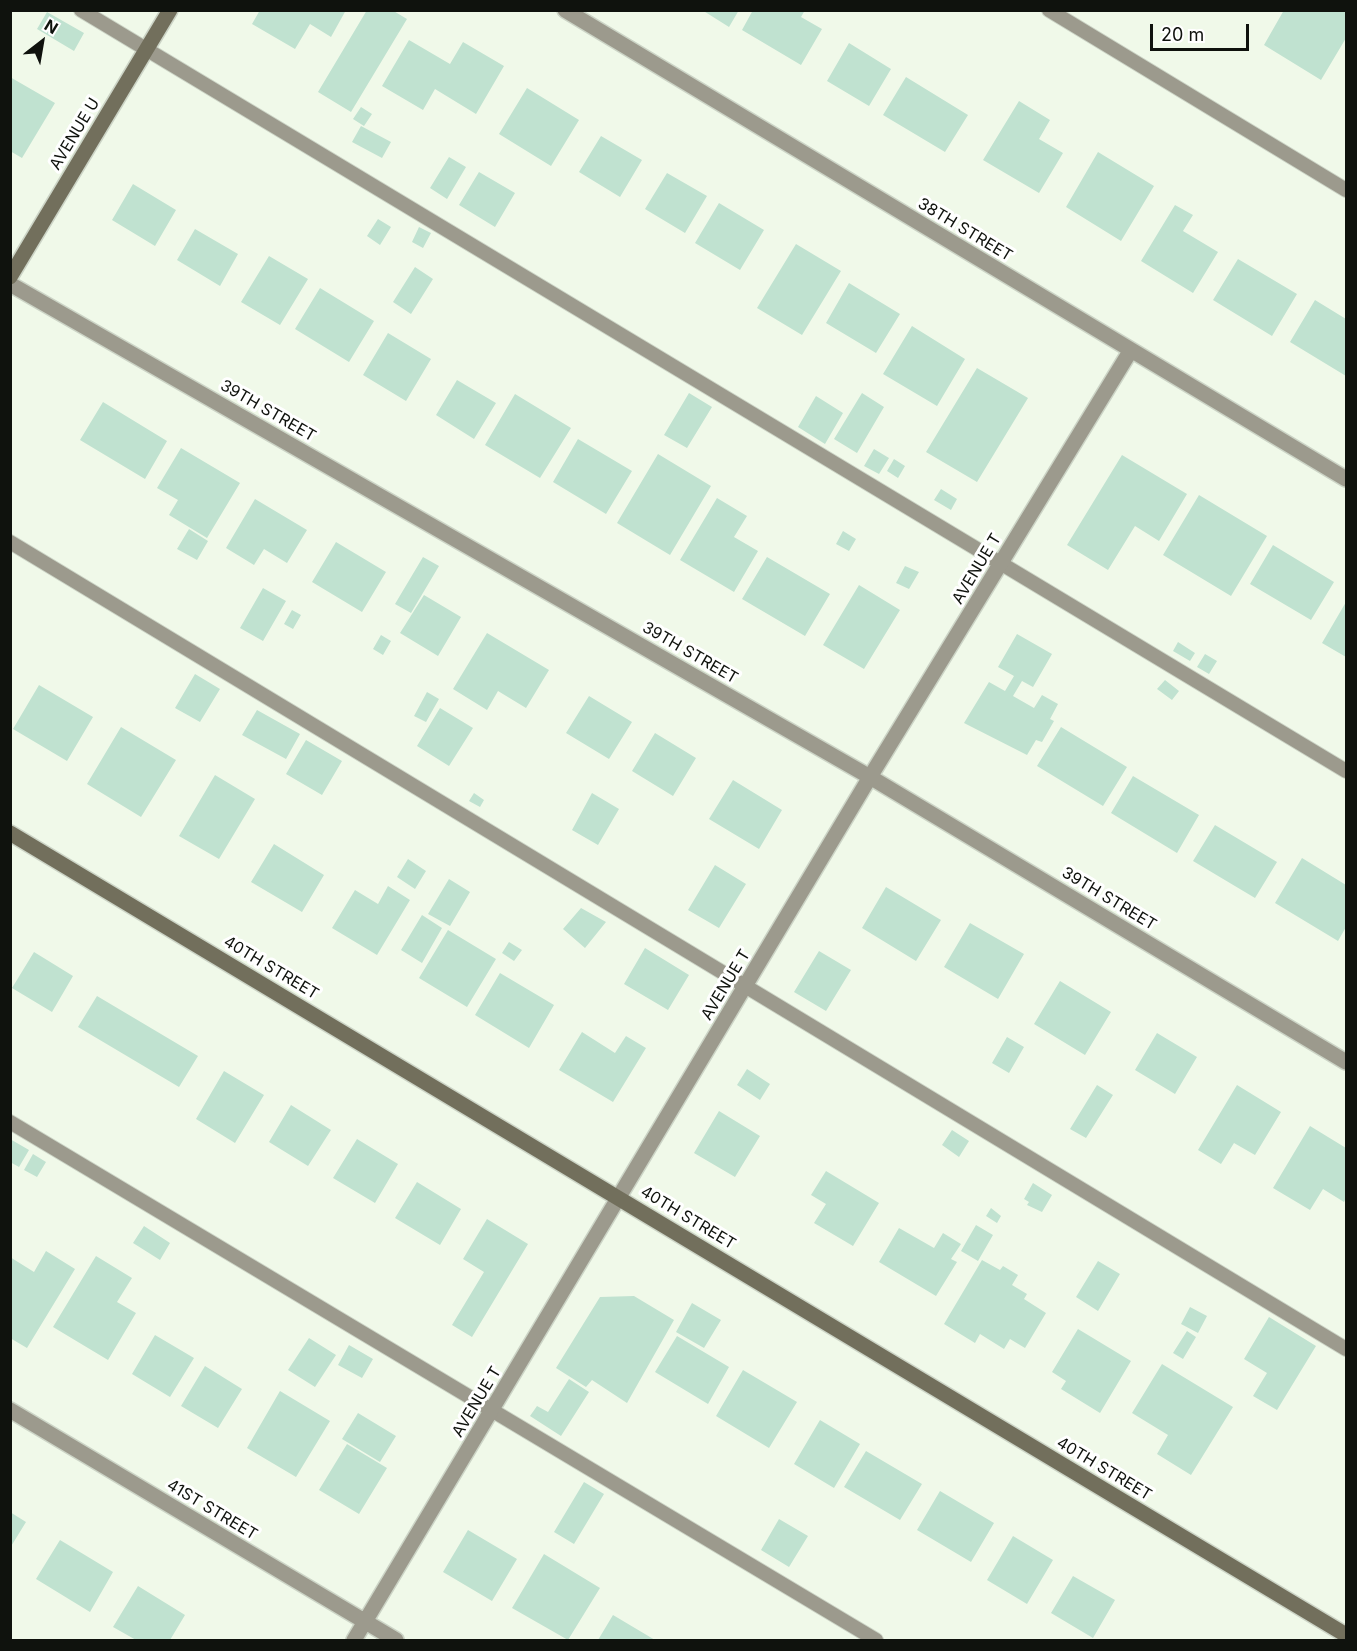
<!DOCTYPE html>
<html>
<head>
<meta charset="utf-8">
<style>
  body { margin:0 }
  #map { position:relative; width:1357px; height:1651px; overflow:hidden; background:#f0f9e9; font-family:Inter,sans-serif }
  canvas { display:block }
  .frame { position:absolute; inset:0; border:12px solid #0f120d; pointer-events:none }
  .north { position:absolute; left:12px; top:12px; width:60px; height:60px; -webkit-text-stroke:4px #fff; paint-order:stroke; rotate:31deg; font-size:16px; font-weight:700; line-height:24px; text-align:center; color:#0f120d }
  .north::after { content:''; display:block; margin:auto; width:21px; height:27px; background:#0f120d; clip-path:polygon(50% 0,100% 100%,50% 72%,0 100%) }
  .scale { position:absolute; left:1150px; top:24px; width:99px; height:27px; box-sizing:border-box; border:3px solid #0f120d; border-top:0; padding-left:8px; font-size:18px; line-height:21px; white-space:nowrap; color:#0f120d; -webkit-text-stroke:4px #fff; paint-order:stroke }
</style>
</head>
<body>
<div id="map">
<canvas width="1357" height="1651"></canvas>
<div class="frame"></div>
<div class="north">N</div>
<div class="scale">20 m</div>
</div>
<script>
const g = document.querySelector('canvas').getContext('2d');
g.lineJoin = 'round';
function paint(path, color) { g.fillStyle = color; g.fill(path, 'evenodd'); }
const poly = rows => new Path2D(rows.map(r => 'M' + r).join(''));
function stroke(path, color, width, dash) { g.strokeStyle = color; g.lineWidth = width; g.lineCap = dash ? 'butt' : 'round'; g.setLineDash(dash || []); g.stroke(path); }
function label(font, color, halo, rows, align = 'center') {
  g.font = font + ' Inter,sans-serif'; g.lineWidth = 6; g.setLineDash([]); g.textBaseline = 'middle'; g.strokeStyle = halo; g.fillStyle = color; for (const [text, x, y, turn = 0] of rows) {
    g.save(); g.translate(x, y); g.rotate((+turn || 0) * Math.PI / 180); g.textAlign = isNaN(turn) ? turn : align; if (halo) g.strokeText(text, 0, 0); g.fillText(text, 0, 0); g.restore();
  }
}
paint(poly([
  [260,10,346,10,331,37,310,24,295,49,252,24],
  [367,10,392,10,407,19,351,112,318,92],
  [702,10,739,10,729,27],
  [753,10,805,10,801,17,822,29,801,65,742,30],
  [1284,10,1346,10,1346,38,1321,80,1264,45],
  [47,12,84,33,74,51,37,29],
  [409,40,450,64,463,42,504,66,476,114,435,89,423,110,382,86],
  [849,43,891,69,869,106,827,81],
  [10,77,55,103,22,158,10,151],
  [906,77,968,115,945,152,883,115],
  [527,88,579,120,551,166,499,134],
  [1019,101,1050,120,1039,139,1063,153,1039,193,983,160],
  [361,107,372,114,364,126,353,119],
  [361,126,391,142,382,158,352,142],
  [601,136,642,160,620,197,579,172],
  [1098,152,1154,186,1121,241,1066,207],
  [449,157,466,167,447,199,430,188],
  [479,172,515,193,495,227,459,205],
  [667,173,707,196,685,233,645,209],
  [133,184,176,210,155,246,112,220],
  [719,203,764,230,740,270,695,243],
  [1175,205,1193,215,1183,231,1218,252,1193,293,1141,261],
  [378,219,391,227,380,245,367,236],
  [419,227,431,233,423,248,412,242],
  [195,229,238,254,220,286,177,260],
  [796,244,841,271,802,335,757,308],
  [269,256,308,279,280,325,241,302],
  [1238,259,1297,294,1272,336,1213,300],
  [415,267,433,279,411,314,393,302],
  [849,283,900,314,876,353,826,323],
  [320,288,374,321,349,362,295,329],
  [1315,300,1346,319,1346,376,1290,342],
  [912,326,965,359,937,406,883,374],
  [388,333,431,359,406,401,363,375],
  [977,368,1028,398,977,482,926,452],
  [457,380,496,403,474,439,436,415],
  [689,393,712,407,687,448,664,435],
  [862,393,884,407,857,453,834,439],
  [515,394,571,428,540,478,485,445],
  [816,396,843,413,825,444,798,427],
  [103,402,167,441,145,479,80,440],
  [578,439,632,471,606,514,553,482],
  [181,448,240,483,207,538,169,515,178,500,157,488],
  [874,449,889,458,879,474,864,466],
  [658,454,711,486,670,555,617,523],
  [1122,455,1187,494,1159,541,1135,526,1108,570,1067,545],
  [894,459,905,466,898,478,887,471],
  [941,489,957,499,951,510,934,500],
  [1199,495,1267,536,1231,596,1163,555],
  [717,498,747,516,734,537,758,551,734,592,680,560],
  [255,499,307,530,287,563,264,549,254,565,226,548],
  [189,529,208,541,197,560,177,549],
  [843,531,856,539,849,551,836,544],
  [336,542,386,572,362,612,312,582],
  [1273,545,1334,582,1311,620,1250,584],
  [423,557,439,566,411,613,395,604],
  [767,557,830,594,805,636,742,599],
  [905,566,919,572,909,589,896,583],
  [859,585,900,610,864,669,823,645],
  [263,588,286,601,263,641,240,628],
  [424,595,461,617,438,656,400,633],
  [1346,602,1346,657,1322,643],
  [292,610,301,615,293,629,284,624],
  [487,633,549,670,526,708,498,691,487,710,453,689],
  [1017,634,1052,654,1033,687,1022,681,1013,696,1034,708,1042,695,1058,704,1050,719,1054,721,1042,742,1036,740,1027,755,964,723,989,682,1005,691,1014,676,998,667],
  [381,635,391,641,383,655,373,649],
  [1178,642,1195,653,1190,661,1173,651],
  [1205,654,1217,661,1209,674,1197,667],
  [195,674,220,689,200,722,175,708],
  [1165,680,1179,691,1172,700,1157,689],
  [39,685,93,717,67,761,13,729],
  [427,692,439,699,426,722,414,716],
  [589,696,632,722,609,759,566,733],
  [440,708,473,728,449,766,417,746],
  [257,710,300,734,286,759,242,735],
  [121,727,176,760,141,817,87,784],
  [1061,727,1127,767,1103,806,1037,766],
  [655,733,696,758,673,796,632,771],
  [306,740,342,761,322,795,286,774],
  [215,775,255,799,219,859,179,836],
  [1133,776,1199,815,1177,853,1111,813],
  [733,780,782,810,759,849,709,819],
  [474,793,484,800,480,807,469,801],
  [592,793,619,809,598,845,572,830],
  [1215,825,1277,862,1255,898,1193,861],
  [274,844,324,875,302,912,251,882],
  [1302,858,1346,885,1346,927,1338,941,1275,903],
  [408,859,426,871,415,889,397,877],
  [715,865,746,884,719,928,688,910],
  [449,879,470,892,450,926,428,914],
  [388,886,410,900,377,955,332,928,355,890,378,904],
  [886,887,941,920,916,961,862,928],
  [581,908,606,922,585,948,563,929],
  [422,915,442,928,422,963,401,950],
  [970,923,1024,954,998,999,944,967],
  [448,930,496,959,467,1007,419,978],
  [509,942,522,950,514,961,502,953],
  [645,948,689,975,668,1010,624,984],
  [819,951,851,970,826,1011,794,992],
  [34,952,73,976,52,1012,12,988],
  [500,973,554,1005,529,1048,475,1015],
  [1060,981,1111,1012,1085,1055,1034,1024],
  [97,996,198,1056,179,1087,78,1027],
  [582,1032,615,1053,626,1036,646,1048,613,1102,559,1070],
  [1157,1033,1197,1057,1175,1094,1135,1070],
  [1007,1037,1024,1047,1009,1073,992,1063],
  [747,1069,770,1084,760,1100,737,1085],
  [224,1071,264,1095,235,1143,196,1119],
  [1097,1085,1113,1095,1086,1138,1070,1129],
  [1237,1085,1281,1112,1255,1155,1234,1143,1221,1164,1198,1150],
  [291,1105,331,1130,308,1166,269,1142],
  [719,1111,760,1136,735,1177,694,1153],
  [1310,1126,1346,1148,1346,1198,1344,1202,1323,1189,1310,1210,1273,1188],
  [952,1130,969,1141,959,1157,942,1145],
  [10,1139,29,1150,19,1167,10,1162],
  [357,1139,398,1164,375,1203,333,1178],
  [33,1154,46,1162,37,1177,24,1170],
  [826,1171,879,1203,853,1246,814,1223,826,1204,811,1195],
  [417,1182,461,1209,440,1245,395,1218],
  [1033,1183,1052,1195,1042,1212,1027,1205,1029,1202,1024,1199],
  [991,1208,1001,1216,997,1223,986,1216],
  [487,1219,528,1244,472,1337,452,1325,484,1272,463,1259],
  [976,1225,993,1235,978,1261,961,1251],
  [144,1226,170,1243,160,1260,133,1243],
  [899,1228,934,1248,943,1233,961,1244,951,1259,957,1262,936,1296,879,1262],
  [46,1251,75,1269,27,1348,10,1338,10,1257,34,1272],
  [96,1256,132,1278,117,1302,136,1313,108,1360,53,1327],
  [982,1260,1000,1270,1003,1266,1018,1275,1012,1285,1027,1294,1024,1299,1046,1313,1025,1348,1010,1339,1004,1349,980,1334,975,1343,944,1324],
  [1098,1261,1120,1274,1098,1311,1076,1297],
  [634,1296,674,1320,627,1403,592,1380,586,1387,556,1368,600,1297],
  [692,1303,721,1320,704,1348,676,1332],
  [1190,1307,1207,1316,1198,1333,1181,1324],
  [1269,1317,1316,1346,1277,1410,1253,1396,1267,1373,1244,1359],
  [1078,1329,1131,1361,1100,1413,1061,1389,1066,1381,1052,1372],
  [1187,1331,1196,1337,1183,1359,1173,1353],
  [155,1335,194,1358,170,1397,132,1374],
  [677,1336,729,1367,708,1404,655,1372],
  [309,1338,336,1355,315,1387,288,1370],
  [349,1345,373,1359,362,1378,338,1365],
  [1162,1364,1233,1407,1191,1475,1157,1454,1168,1435,1132,1413],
  [205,1366,242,1389,218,1428,181,1406],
  [743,1370,797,1402,769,1448,716,1416],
  [569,1379,589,1392,561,1436,530,1416,537,1406,548,1412],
  [280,1391,330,1421,296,1477,247,1448],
  [358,1413,396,1436,380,1462,342,1439],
  [820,1420,860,1444,834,1488,794,1464],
  [347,1444,387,1468,359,1514,319,1490],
  [866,1451,922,1484,900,1520,844,1487],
  [584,1482,604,1494,574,1544,554,1532],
  [940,1491,994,1523,971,1562,917,1530],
  [10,1512,26,1522,10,1548],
  [779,1519,808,1536,789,1567,761,1550],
  [468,1530,517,1559,492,1601,443,1572],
  [1013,1536,1053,1560,1027,1604,987,1580],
  [60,1540,113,1572,90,1612,36,1579],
  [544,1554,600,1588,568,1640,512,1608],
  [1073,1576,1115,1600,1093,1638,1051,1613],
  [138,1586,185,1615,170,1640,136,1640,113,1627],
  [613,1615,655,1640,598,1640]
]), '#c0e2d0');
const lane = poly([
  [81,10,1346,771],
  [1049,10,1346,190],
  [10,542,1346,1349],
  [10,1122,876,1640]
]);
const street = poly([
  [565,10,1346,479],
  [10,284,870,777,1346,1062],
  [10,1410,396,1640],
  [354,1640,870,777,1131,350]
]);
const secondary = poly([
  [10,277,170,10],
  [10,833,1346,1635]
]);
stroke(lane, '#ccd4c6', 16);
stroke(street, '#ccd4c6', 18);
stroke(secondary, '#ccd4c6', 18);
stroke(lane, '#9c9a8d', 14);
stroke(street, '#9c9a8d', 15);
stroke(secondary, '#726f5c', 15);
label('16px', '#0f120d', '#fff', [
  ["AVENUE U",75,134,-59],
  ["38TH STREET",965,230,31],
  ["39TH STREET",268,411,30],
  ["AVENUE T",977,569,-59],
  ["39TH STREET",690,653,30],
  ["39TH STREET",1109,899,31],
  ["40TH STREET",271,968,31],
  ["AVENUE T",726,985,-59],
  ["40TH STREET",688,1218,31],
  ["AVENUE T",477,1402,-59],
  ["40TH STREET",1104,1469,31],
  ["41ST STREET",212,1510,31]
]);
</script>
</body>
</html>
